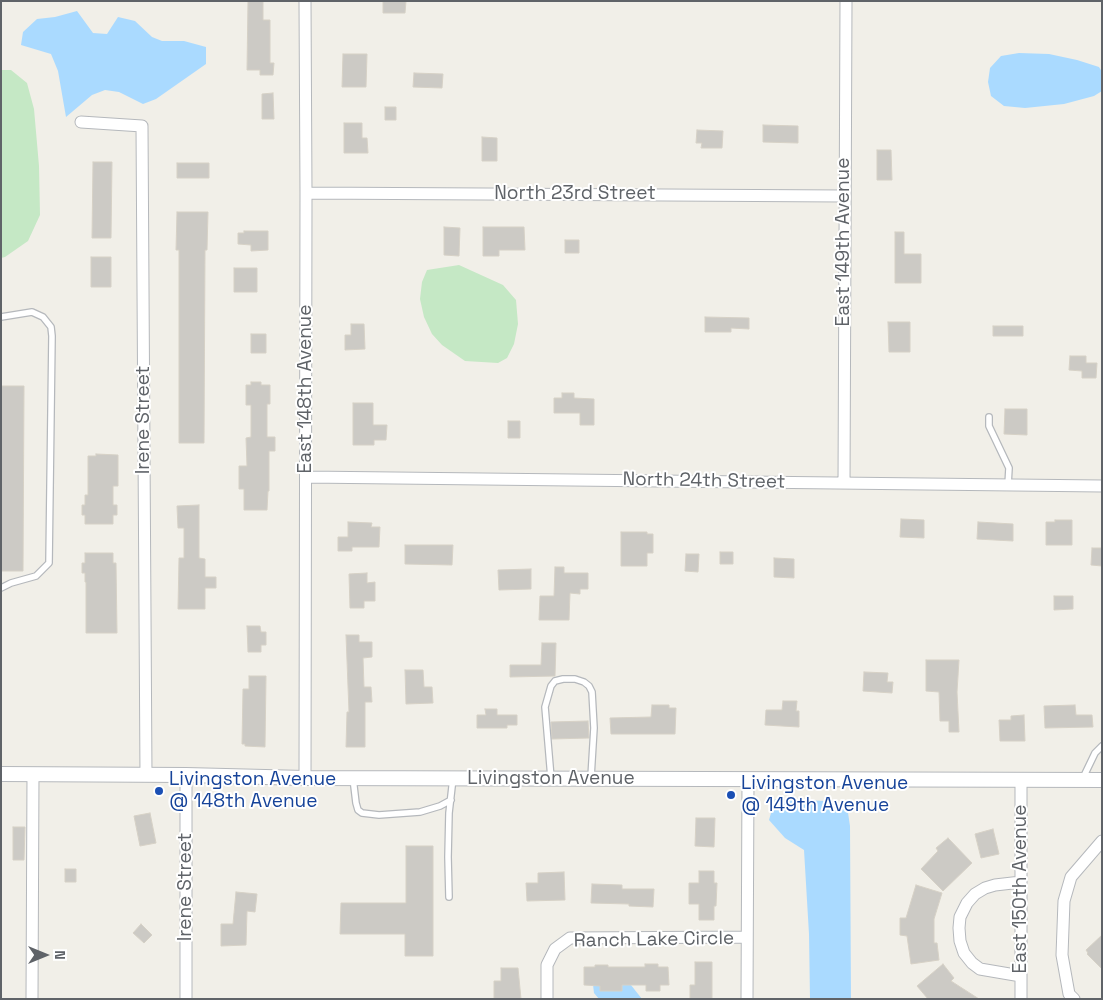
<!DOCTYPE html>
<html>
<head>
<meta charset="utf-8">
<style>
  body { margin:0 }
  #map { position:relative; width:1103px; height:1000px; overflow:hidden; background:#f1efe8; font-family:"Space Grotesk",sans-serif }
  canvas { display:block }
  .frame { position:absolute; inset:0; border:2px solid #5f6368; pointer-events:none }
  .north { position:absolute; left:20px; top:930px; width:50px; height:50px; -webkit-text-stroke:4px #fff; paint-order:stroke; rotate:90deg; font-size:14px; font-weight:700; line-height:20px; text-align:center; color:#5f6368 }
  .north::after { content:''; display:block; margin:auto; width:18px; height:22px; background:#5f6368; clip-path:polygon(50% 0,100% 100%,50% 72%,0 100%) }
</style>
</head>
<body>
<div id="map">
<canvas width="1103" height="1000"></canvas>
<div class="frame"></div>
<div class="north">N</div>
</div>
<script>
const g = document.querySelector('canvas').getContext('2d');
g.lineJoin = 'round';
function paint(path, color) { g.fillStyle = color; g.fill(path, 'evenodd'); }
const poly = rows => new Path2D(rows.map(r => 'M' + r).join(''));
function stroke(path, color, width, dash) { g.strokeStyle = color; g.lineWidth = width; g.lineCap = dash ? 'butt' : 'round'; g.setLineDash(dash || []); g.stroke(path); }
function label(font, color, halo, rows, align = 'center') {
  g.font = font + ' "Space Grotesk",sans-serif'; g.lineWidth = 4; g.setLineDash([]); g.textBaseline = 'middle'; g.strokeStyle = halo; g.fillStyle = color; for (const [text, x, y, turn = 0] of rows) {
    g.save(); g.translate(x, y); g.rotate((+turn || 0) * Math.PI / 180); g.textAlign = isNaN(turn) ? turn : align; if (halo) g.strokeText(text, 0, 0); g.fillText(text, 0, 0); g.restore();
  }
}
paint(poly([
  [1,70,11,70,27,83,34,109,39,166,40,215,28,241,5,257,1,258],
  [459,265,503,285,516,300,518,324,514,344,507,358,498,363,465,361,442,345,432,334,424,317,420,299,422,282,427,270]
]), '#c5e8c5');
paint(poly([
  [77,11,93,33,107,34,118,17,135,21,152,37,162,41,184,41,206,47,206,64,156,99,143,104,119,92,105,90,92,95,66,117,58,71,51,54,21,45,23,32,37,19,55,17],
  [1019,53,1049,54,1077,60,1099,67,1102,72,1102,91,1094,96,1064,104,1025,108,1004,106,991,96,988,82,990,68,1001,56],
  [775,799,825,801,847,806,850,826,851,999,810,999,809,934,804,850,785,838,769,820],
  [592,976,627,980,642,999,599,999,594,993]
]), '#aadaff');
const building = poly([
  [248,1,263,1,263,20,270,20,270,63,274,63,273,75,260,75,260,70,247,70,248,1],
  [383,1,406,1,405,13,383,13,383,1],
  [343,54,367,54,366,87,342,87,343,54],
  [414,73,443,74,442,88,413,87,414,73],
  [273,93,274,119,262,119,262,94,273,93],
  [385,107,396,107,396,120,385,120,385,107],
  [344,123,362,123,362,138,367,138,368,153,344,153,344,123],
  [763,125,798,126,798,143,763,142,763,125],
  [697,130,723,131,722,148,701,148,702,143,696,143,697,130],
  [482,137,497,138,497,161,482,161,482,137],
  [877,150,891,150,892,180,877,180,877,150],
  [93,162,112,162,111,238,92,238,93,162],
  [177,163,209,163,209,178,177,178,177,163],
  [177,212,208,212,207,250,205,250,204,443,179,443,179,250,176,250,177,212],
  [444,227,460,228,459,256,444,255,444,227],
  [483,227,524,227,525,250,499,250,499,256,483,256,483,227],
  [244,231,268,231,268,250,251,251,251,245,238,244,238,233,244,233,244,231],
  [895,232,904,232,904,254,921,254,921,283,895,283,895,232],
  [565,240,579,240,579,253,565,253,565,240],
  [91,257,111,257,111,287,91,287,91,257],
  [234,268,257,268,257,292,234,292,234,268],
  [705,317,749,318,749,329,731,328,731,332,705,332,705,317],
  [888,322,910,322,910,352,889,352,888,322],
  [351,324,364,324,365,349,345,350,345,335,351,335,351,324],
  [993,326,1023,326,1023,336,993,336,993,326],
  [251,334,266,334,266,353,251,353,251,334],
  [1070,356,1086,356,1086,363,1097,363,1096,378,1082,378,1082,371,1069,370,1070,356],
  [251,382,261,382,261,385,270,385,270,404,267,404,267,437,275,437,275,451,269,451,269,491,268,491,267,510,244,510,244,489,239,489,239,466,247,466,246,438,251,437,251,405,246,405,246,385,251,385,251,382],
  [1,386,24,386,23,571,1,571,1,386],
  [562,393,574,393,574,398,594,399,594,425,580,425,580,413,554,413,554,398,562,398,562,393],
  [353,403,373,403,373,425,387,425,386,440,374,440,374,445,353,445,353,403],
  [1005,409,1027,409,1027,435,1004,434,1005,409],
  [508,421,520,421,520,438,508,438,508,421],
  [96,454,118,455,118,486,113,486,113,505,117,505,117,515,113,515,113,524,85,524,85,515,82,515,82,505,85,505,85,495,88,495,88,456,96,456,96,454],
  [199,505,199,558,205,559,205,577,216,577,216,588,205,588,205,609,178,609,179,558,184,558,184,528,178,528,177,506,199,505],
  [901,519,924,520,924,538,900,537,901,519],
  [1055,520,1072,520,1072,545,1046,545,1046,522,1055,522,1055,520],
  [348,522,372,523,371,527,380,527,379,547,352,547,352,551,338,551,338,537,348,537,348,522],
  [978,522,1013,524,1013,541,977,539,978,522],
  [621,532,647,532,647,534,653,534,653,553,647,553,647,566,621,566,621,532],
  [405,545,453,545,452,565,405,564,405,545],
  [1092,548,1102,548,1102,566,1091,565,1092,548],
  [720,552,733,552,733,564,720,564,720,552],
  [85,553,113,553,113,563,116,563,117,633,86,633,86,582,85,582,85,573,82,573,82,563,85,563,85,553],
  [686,554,699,554,698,572,685,571,686,554],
  [774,558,794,559,794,578,774,577,774,558],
  [555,567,564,567,564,573,588,573,588,589,580,589,580,594,570,593,569,620,539,620,540,596,554,596,555,567],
  [531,569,531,589,499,590,498,570,531,569],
  [367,573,367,583,375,582,375,601,364,601,364,608,350,608,349,574,367,573],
  [1054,596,1073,596,1073,609,1054,610,1054,596],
  [247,626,260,626,261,632,266,632,266,645,261,645,261,652,248,652,247,626],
  [346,635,359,635,359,642,372,642,372,657,363,658,364,687,371,687,372,702,365,702,365,747,346,747,347,712,349,712,346,635],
  [542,643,556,643,555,676,510,677,510,665,541,665,542,643],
  [926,660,959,660,957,692,959,732,949,732,949,721,940,721,939,692,926,691,926,660],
  [405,670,423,670,424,687,432,687,433,703,406,704,405,670],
  [864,672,888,673,887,682,893,682,892,693,863,691,864,672],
  [249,676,266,676,265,747,245,746,245,744,242,744,243,689,249,689,249,676],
  [783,701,797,701,796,711,799,711,799,727,765,725,766,710,782,710,783,701],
  [652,705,669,705,669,708,676,708,675,734,611,734,610,718,651,717,652,705],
  [1075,705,1076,715,1092,715,1093,727,1045,728,1044,706,1075,705],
  [485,709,497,709,497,715,517,715,517,725,507,725,507,728,477,728,477,715,486,715,485,709],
  [1024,715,1025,741,1000,741,999,720,1011,720,1011,716,1024,715],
  [588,721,589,738,552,739,551,722,588,721],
  [150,813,156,843,140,846,134,816,150,813],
  [696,818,715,818,714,847,695,846,696,818],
  [13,827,25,827,24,860,13,860,13,827],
  [993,829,999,854,981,858,975,834,993,829],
  [948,838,972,863,943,891,921,869,938,851,936,848,948,838],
  [406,846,433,846,433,956,405,956,405,934,340,934,341,903,406,903,406,846],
  [65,869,76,869,76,882,65,882,65,869],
  [699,871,714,871,714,883,717,883,716,906,714,906,714,920,699,920,699,904,689,904,689,883,699,883,699,871],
  [564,872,565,900,527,901,526,883,538,883,538,873,564,872],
  [592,884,622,885,622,889,654,889,653,907,629,906,629,904,591,903,592,884],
  [916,885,942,893,934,919,934,943,937,943,939,960,911,964,907,936,900,935,900,918,906,918,916,885],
  [236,892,257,894,255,912,247,911,246,945,221,946,221,924,233,924,236,892],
  [141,924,152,935,144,943,133,933,141,924],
  [1102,935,1102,969,1087,954,1088,953,1086,950,1102,935],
  [695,962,712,962,712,999,690,999,690,985,695,985,695,962],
  [645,964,658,964,658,967,668,967,669,985,660,985,660,991,646,991,646,985,622,985,622,991,600,991,600,986,584,985,584,967,595,967,595,965,608,965,608,967,645,967,645,964],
  [943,964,954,978,951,981,979,999,928,999,917,986,943,964],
  [501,968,518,968,521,999,494,999,494,981,501,981,501,968]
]);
paint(building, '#cccac5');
stroke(building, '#d6d1c6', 1);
const service = poly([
  [1,317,32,312,43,317,51,327,52,336,49,563,36,576,11,583,1,588],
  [989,417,989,426,1009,468,1008,485],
  [353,778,356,803,358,810,362,813,379,815,420,812,440,806,451,800],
  [551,778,545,707,551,686,555,681,563,679,575,679,584,682,589,686,592,692,594,728,591,777],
  [1083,778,1095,753,1102,746],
  [449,897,448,857,449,813,453,778]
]);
const minor = poly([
  [81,122,142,126,146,775],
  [306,193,844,196],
  [306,477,1102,486],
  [844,483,846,1],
  [186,775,186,999],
  [305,778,306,193,305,1],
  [1021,780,1021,999],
  [1021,976,980,969,972,963,964,953,960,941,959,928,960,917,967,903,975,894,985,888,995,885,1021,882],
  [32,999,33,774],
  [547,999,547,965,555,949,570,938,747,937],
  [747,999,748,779],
  [1074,999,1069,994,1062,955,1064,901,1071,877,1102,841]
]);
const tertiary = poly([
  [1,774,186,775,305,778,1102,780]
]);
stroke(service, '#b5b8bc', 8);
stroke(minor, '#b5b8bc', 13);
stroke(tertiary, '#b5b8bc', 16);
stroke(service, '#fff', 5.5);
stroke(minor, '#fff', 11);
stroke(tertiary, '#fff', 14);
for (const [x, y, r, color] of [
  [159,791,5,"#1a4fb4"],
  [731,795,5,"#1a4fb4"]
]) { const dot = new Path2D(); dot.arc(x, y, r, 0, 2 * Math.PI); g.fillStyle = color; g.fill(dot); stroke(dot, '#fff', 2); }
label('19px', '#5f6368', '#fff', [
  ["North 23rd Street",575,194],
  ["East 149th Avenue",844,242,-90],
  ["East 148th Avenue",306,389,-90],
  ["Irene Street",144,420,-90],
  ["North 24th Street",704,481,1],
  ["Livingston Avenue",551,779],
  ["Irene Street",186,887,-90],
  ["East 150th Avenue",1021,889,-90],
  ["Ranch Lake Circle",654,940,-1]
]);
label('19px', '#164399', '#fff', [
  ["Livingston Avenue",169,780],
  ["@ 148th Avenue",169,802],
  ["Livingston Avenue",741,784],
  ["@ 149th Avenue",741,806]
], 'left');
</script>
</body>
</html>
